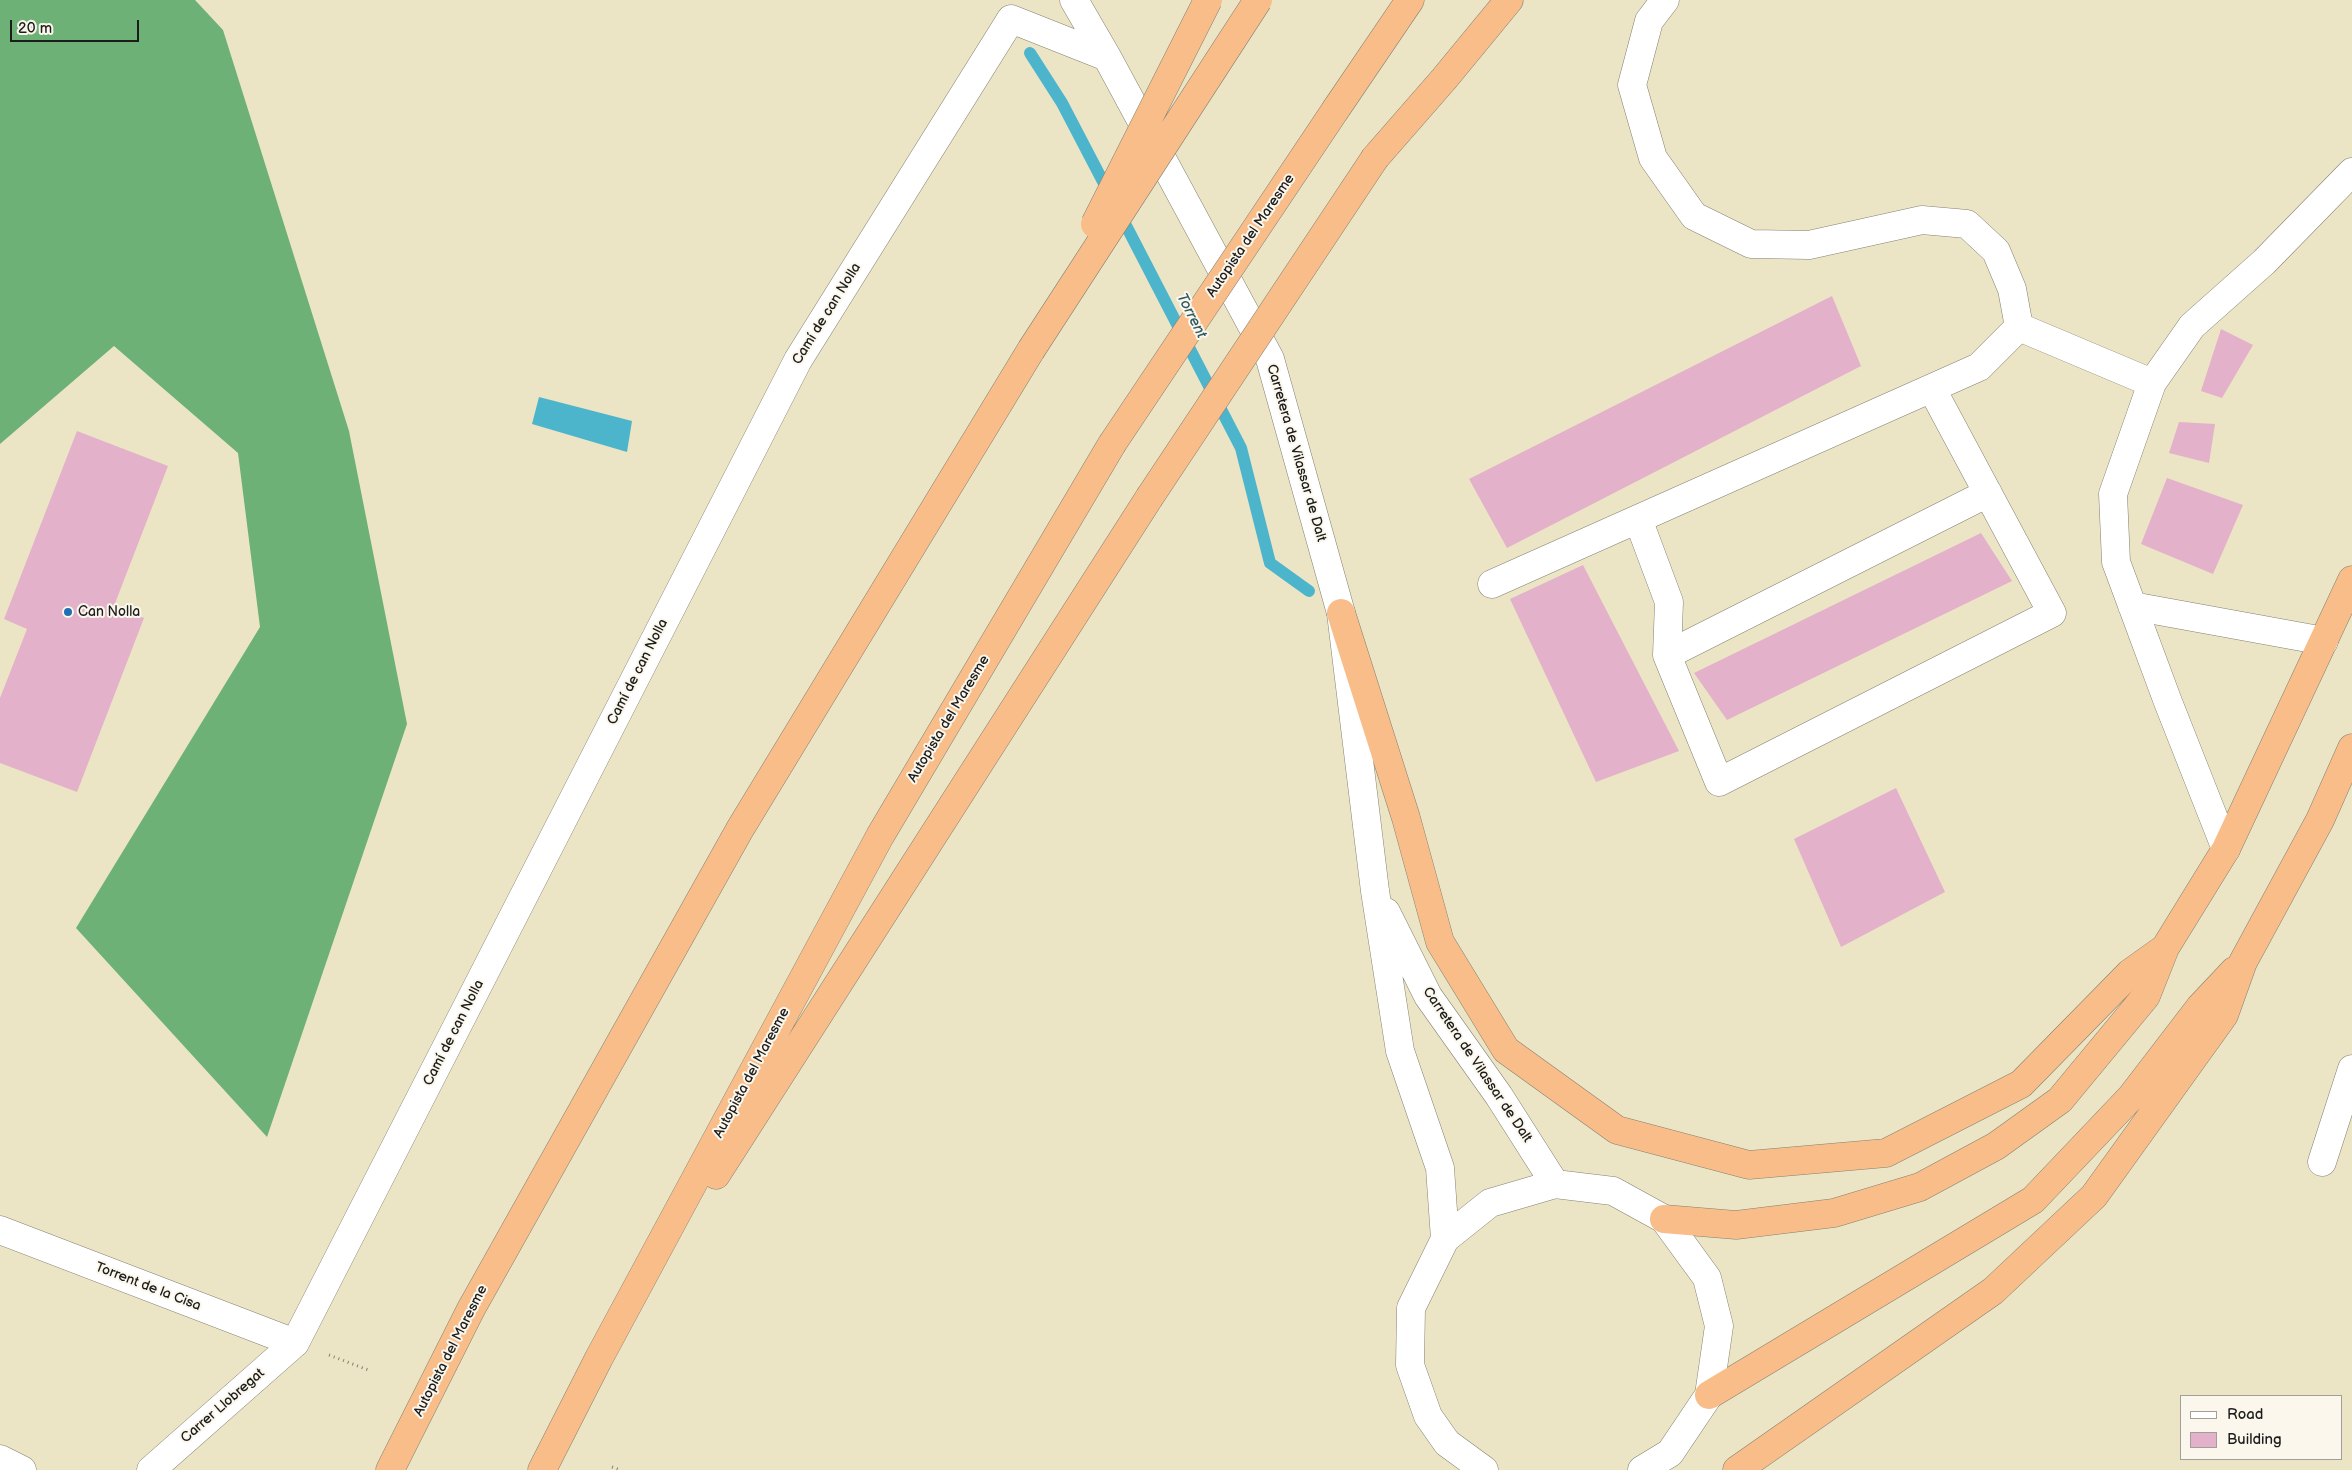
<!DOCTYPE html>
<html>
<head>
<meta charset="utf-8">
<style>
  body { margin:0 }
  #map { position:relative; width:2352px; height:1470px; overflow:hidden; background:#ebe5c6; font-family:"Balsamiq Sans",sans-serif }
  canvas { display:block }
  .legend { position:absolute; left:2180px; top:1395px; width:162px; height:65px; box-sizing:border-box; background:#fbf7ec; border:1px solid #a29f99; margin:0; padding:6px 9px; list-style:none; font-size:15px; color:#1c1c1c }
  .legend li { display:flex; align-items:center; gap:10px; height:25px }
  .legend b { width:25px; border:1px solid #a29f99 }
  .scale { position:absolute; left:10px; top:20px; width:129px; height:22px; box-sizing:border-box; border:2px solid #1c1c1c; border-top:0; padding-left:6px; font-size:15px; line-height:18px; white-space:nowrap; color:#1c1c1c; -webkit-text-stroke:4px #fbf7ec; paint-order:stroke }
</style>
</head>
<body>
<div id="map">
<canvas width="2352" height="1470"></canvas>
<ul class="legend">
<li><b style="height:6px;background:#fff"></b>Road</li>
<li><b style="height:14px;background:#e3b1c9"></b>Building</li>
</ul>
<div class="scale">20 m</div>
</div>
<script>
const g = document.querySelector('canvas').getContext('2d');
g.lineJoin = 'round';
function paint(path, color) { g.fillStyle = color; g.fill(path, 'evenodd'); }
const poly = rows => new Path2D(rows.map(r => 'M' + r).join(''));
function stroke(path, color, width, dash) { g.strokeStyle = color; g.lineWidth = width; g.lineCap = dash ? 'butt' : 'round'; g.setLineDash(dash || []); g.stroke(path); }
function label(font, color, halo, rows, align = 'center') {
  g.font = font + ' "Balsamiq Sans",sans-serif'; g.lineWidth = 4; g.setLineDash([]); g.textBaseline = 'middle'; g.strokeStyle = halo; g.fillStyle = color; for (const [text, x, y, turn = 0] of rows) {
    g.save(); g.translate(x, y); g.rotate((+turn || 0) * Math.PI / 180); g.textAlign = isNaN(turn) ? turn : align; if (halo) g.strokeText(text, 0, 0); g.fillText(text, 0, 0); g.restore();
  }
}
paint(poly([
  [0,0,195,0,223,30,349,431,407,724,267,1137,76,928,260,627,238,453,114,346,0,444]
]), '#6db176');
paint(poly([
  [539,397,632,421,627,452,532,424]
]), '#4db5cb');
stroke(poly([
  [1030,53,1062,103,1110,195],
  [1119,212,1241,448,1270,563,1309,591]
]), '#4db5cb', 12);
paint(poly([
  [1832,296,1861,366,1507,548,1469,479],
  [2221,329,2253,345,2222,398,2201,391],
  [2179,422,2215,424,2209,463,2169,453],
  [77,431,168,466,114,606,144,618,77,792,0,763,0,698,27,629,4,619],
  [2167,478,2243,505,2213,574,2141,544],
  [1981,533,2012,581,1727,720,1694,673],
  [1583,565,1679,751,1596,782,1510,599],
  [1896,788,1945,892,1841,947,1794,839]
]), '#e3b1c9');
const minor = poly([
  [1074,0,1107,57,1270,359,1341,613,1375,891,1400,1051,1440,1168,1445,1239],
  [2019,327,2152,383],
  [1638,519,1669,602,1667,655,1719,782,2052,613,1932,389],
  [1492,584,1979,367,2019,327,2012,289,1996,251,1967,224,1922,220,1809,245,1751,244,1694,216,1653,158,1632,85,1649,21,1665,0],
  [2132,606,2324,641],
  [1667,655,1988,493],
  [2226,849,2168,702,2116,562,2113,494,2152,383,2192,326,2264,262,2352,172],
  [1386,912,1428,996,1499,1096,1555,1184],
  [2322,1162,2352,1069],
  [0,1230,295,1343],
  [0,1459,22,1470],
  [151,1470,295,1343,798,360,1011,19,1107,57],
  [1484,1470,1447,1443,1428,1416,1410,1365,1411,1308,1445,1239,1490,1203,1555,1184,1613,1191,1664,1219,1707,1278,1719,1326,1709,1395,1670,1453,1642,1470]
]);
const highway = poly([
  [1336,109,1410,0],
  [1375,158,1444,79,1509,0],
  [1341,613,1406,818,1440,942,1506,1050,1617,1130,1749,1165,1886,1153,2021,1084,2130,973,2165,948],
  [716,1175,1149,498],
  [1664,1219,1736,1225,1834,1213,1920,1187,1996,1146,2060,1100,2146,996,2165,948,2226,849,2352,580],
  [1709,1395,2033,1200,2131,1097,2200,1007,2234,971],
  [390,1470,471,1309,740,829,1031,350],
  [542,1470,599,1358,880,836,1112,444],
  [1737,1470,1993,1291,2094,1196,2224,1015,2243,962,2320,820,2352,748]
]);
stroke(minor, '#848071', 29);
stroke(highway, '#848071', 29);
stroke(poly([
  [329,1355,371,1371],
  [612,1467,621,1470]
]), '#848071', 3, [1, 4]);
stroke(minor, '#fff', 28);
stroke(highway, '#f8bd89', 28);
const highwayBridge = poly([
  [1095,224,1208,0],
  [1031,350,1258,0],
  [1112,444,1336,109],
  [1149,498,1375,158]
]);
stroke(highwayBridge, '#848071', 29, []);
stroke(highwayBridge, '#f8bd89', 28);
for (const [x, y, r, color] of [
  [68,612,5,"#1f6fb2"]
]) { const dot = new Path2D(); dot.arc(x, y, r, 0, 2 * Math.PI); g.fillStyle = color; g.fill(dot); stroke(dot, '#fbf7ec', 2); }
label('14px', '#1c1c1c', '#fbf7ec', [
  ["Autopista del Maresme",1251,236,-56],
  ["Camí de can Nolla",827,314,-58],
  ["Carretera de Vilassar de Dalt",1296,453,74],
  ["Camí de can Nolla",638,672,-63],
  ["Autopista del Maresme",949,719,-59],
  ["Camí de can Nolla",454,1033,-63],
  ["Carretera de Vilassar de Dalt",1477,1065,56],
  ["Autopista del Maresme",752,1073,-62],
  ["Torrent de la Cisa",148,1287,21],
  ["Autopista del Maresme",451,1351,-63],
  ["Carrer Llobregat",223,1406,-41]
]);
label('14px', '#1c1c1c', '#fbf7ec', [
  ["Can Nolla",78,612]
], 'left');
label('italic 15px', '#305962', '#fbf7ec', [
  ["Torrent",1191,316,63]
]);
</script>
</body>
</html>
